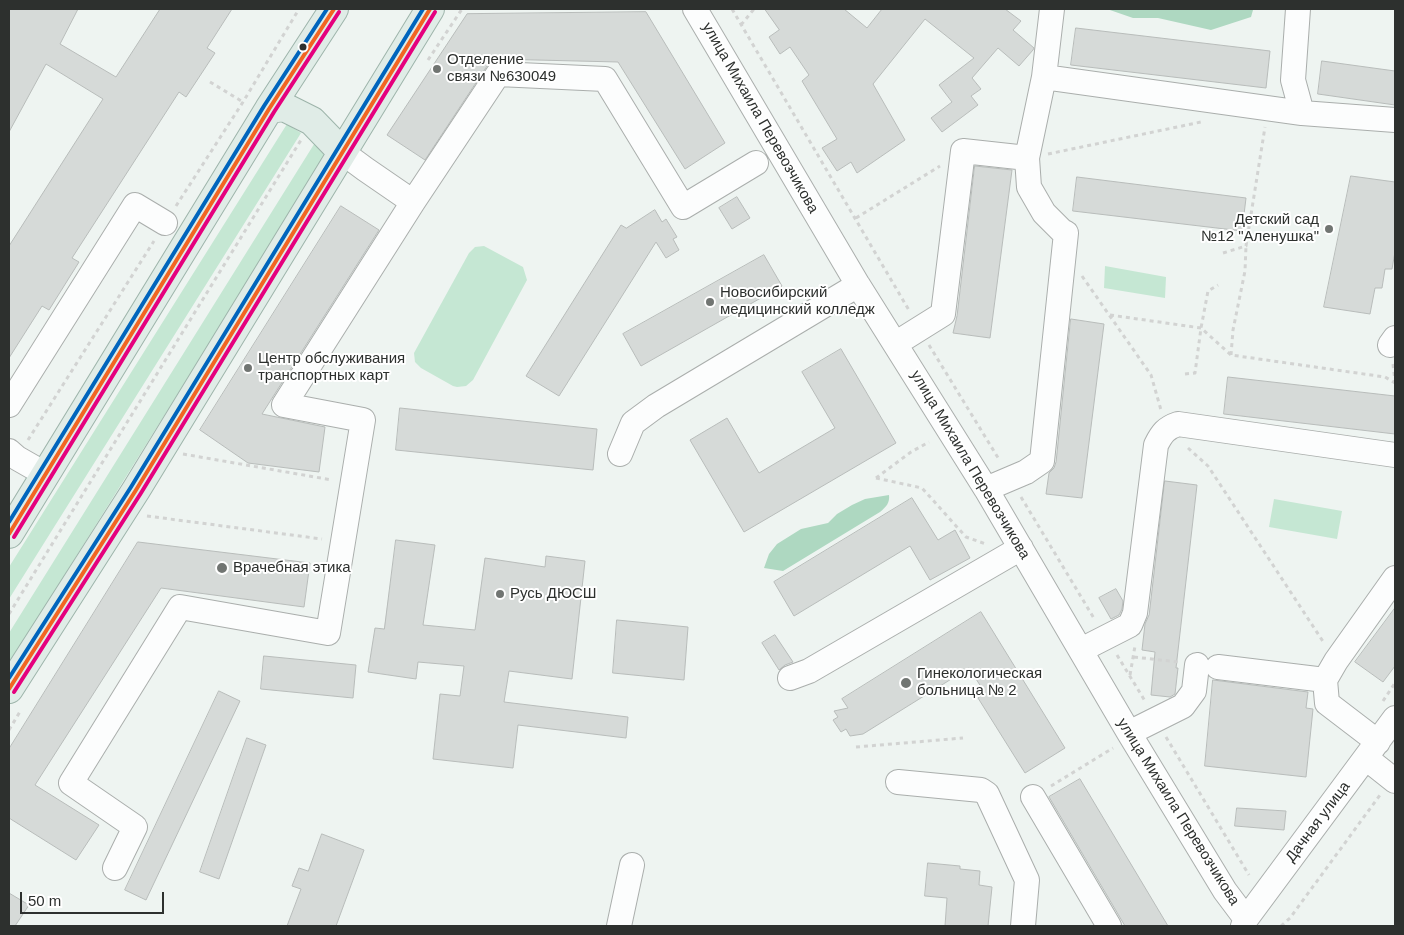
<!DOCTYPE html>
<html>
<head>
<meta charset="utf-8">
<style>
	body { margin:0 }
	#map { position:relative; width:1404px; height:935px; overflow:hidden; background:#eef4f1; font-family:Arial,sans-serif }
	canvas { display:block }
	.frame { position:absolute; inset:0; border:10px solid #2d302e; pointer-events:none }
	.scale { position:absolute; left:20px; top:892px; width:144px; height:22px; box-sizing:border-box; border:2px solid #2d302e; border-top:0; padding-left:6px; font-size:15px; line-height:18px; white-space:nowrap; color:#2d302e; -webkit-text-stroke:4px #fff; paint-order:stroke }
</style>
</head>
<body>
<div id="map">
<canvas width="1404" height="935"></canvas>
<div class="frame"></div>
<div class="scale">50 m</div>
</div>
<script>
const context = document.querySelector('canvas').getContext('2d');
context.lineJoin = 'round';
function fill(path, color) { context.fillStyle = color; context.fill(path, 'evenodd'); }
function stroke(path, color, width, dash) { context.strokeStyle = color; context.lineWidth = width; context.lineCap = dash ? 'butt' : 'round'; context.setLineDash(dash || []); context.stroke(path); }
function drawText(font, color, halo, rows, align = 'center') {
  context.font = font + ' Arial,sans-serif'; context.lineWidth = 4; context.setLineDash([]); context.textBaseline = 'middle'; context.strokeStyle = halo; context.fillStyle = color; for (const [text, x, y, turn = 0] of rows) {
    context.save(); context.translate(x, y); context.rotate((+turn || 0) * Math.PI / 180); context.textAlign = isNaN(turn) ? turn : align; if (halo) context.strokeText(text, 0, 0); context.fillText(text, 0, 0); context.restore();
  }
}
const green = new Path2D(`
	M 287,124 L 301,133 L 9,599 L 9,567 Z
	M 316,141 L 330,150 L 9,664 L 9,633 Z
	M 484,246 L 523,267 L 527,280 L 473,380 L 466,386 L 457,387 L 453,386 L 421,368 L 415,362 L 414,353 L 469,253 L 475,247 Z
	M 1105,266 L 1166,277 L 1165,298 L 1104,288 Z
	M 1274,499 L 1342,511 L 1337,539 L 1269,527 Z`);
const forest = new Path2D(`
	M 1107,9 L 1249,9 L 1253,10 L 1251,17 L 1211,30 L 1158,18 L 1133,18 Z
	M 889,495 C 890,503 886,507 880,512 L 783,571 L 764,568 L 769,554 L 777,544 L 801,529 L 828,523 L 837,514 L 852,505 L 865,499 Z`);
const building = new Path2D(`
	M 9,9 L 78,9 L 60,44 L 116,77 L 160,9 L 232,9 L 207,48 L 215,53 L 186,97 L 179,92 L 72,258 L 79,262 L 49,310 L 42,306 L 9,358 L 9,246 L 103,99 L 46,64 L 9,132 Z
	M 765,9 L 844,9 L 867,28 L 882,9 L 1005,9 L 1021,21 L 1013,30 L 1034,48 L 1033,50 L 1019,66 L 998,48 L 972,78 L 981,89 L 971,96 L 978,105 L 942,132 L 931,118 L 952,102 L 939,85 L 974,58 L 925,19 L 873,84 L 905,140 L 857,173 L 851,162 L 837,171 L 822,148 L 837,139 L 802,81 L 809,75 L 790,47 L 780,54 L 769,37 L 779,30 Z
	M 646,12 L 725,143 L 685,169 L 618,62 L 495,59 L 487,66 L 425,160 L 387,135 L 467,14 Z
	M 1076,28 L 1270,51 L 1266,88 L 1071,65 Z
	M 1322,61 L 1395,71 L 1395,105 L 1318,94 Z
	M 975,166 L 1012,170 L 990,338 L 953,333 L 957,316 Z
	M 1351,176 L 1395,182 L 1395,252 L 1392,269 L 1385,269 L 1382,288 L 1375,288 L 1370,314 L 1324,307 Z
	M 1077,177 L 1246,198 L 1242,231 L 1073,211 Z
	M 737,197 L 750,218 L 732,229 L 719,208 Z
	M 341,206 L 379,230 L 262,414 L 325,427 L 319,472 L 248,463 L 200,430 Z
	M 655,210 L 662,222 L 666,219 L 677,237 L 673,239 L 679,250 L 666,258 L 656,242 L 559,396 L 526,376 L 621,225 L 626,228 Z
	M 764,255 L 782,286 L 641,366 L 623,334 Z
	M 1071,319 L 1104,324 L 1082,498 L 1046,494 L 1049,473 L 1054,468 L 1056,462 Z
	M 841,349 L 896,443 L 744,532 L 690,440 L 727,418 L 759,473 L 835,428 L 802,372 Z
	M 1228,377 L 1395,396 L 1395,434 L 1224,414 Z
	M 400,408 L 597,429 L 593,470 L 396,450 Z
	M 1165,481 L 1197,485 L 1176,668 L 1178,668 L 1175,694 L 1170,697 L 1151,695 L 1155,652 L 1142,650 L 1145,624 L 1149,615 Z
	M 912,498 L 938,540 L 955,530 L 970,558 L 930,580 L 910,546 L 794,616 L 774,582 Z
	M 396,540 L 435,545 L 423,625 L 475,630 L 485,558 L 545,567 L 546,556 L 585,561 L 572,679 L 509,671 L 504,702 L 628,717 L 626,738 L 518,725 L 513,768 L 433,759 L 440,694 L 460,696 L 464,666 L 418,662 L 416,679 L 368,672 L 375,628 L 384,629 Z
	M 138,542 L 310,563 L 304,607 L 161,588 L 35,785 L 99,825 L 76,860 L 9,818 L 9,749 Z
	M 1116,589 L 1123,601 L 1122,609 L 1119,615 L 1111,619 L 1099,598 Z
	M 1395,608 L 1395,666 L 1383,682 L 1355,662 Z
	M 981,612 L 1065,748 L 1025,773 L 978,698 L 985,693 L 969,668 L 863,734 L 850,736 L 846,729 L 841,732 L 833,720 L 838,717 L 834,711 L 848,708 L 842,699 Z
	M 617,620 L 688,627 L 684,680 L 613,673 Z
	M 775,635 L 793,662 L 785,665 L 779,670 L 762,643 Z
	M 264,656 L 356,665 L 353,698 L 261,689 Z
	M 1213,680 L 1308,692 L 1306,708 L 1313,709 L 1306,777 L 1205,766 Z
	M 219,691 L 240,701 L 146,900 L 125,890 Z
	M 247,738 L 266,745 L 219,879 L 200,872 Z
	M 1080,779 L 1168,926 L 1125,926 L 1049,797 Z
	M 1237,808 L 1286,811 L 1284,830 L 1235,826 Z
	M 322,834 L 364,850 L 336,926 L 287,926 L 301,889 L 292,886 L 299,868 L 308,871 Z
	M 928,863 L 960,866 L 960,869 L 980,871 L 979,885 L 992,887 L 988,926 L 945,926 L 947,898 L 925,896 Z
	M 9,893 L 29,905 L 15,926 L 9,926 Z`);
const path = new Path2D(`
	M 732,9 L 910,312
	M 741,25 L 754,9
	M 428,60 L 462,9
	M 210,82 L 243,102
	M 1048,154 L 1201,122
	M 176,206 L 243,102 L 299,9
	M 856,218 L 940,166
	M 1223,253 L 1246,246 L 1265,127
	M 1082,276 L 1151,375 L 1161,410
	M 1110,315 L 1201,328 L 1231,355 L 1385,377 L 1395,383
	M 929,345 L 1000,461
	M 1231,355 L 1233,330 L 1245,271 L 1246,246
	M 1393,364 L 1395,382
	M 1185,374 L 1195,373 L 1201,328 L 1208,291 L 1218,285
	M 28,440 L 154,241
	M 1188,448 L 1208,466 L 1324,643
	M 183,454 L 332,480
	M 876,478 L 922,488 L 966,537 L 986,544
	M 876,478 L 911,452 L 929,442
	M 1021,497 L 1095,620
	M 147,516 L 322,539
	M 9,614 L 301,140
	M 1117,655 L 1145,701
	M 1134,657 L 1178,662
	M 1130,675 L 1135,646
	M 1383,701 L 1395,683
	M 9,730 L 21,710
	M 1166,737 L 1249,875
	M 856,747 L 963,738
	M 1051,786 L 1113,748
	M 1281,926 L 1290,918 L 1380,795`);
const minor = new Path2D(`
	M 695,9 L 858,285 L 986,489 L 1129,733 L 1225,891 L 1246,919
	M 1298,9 L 1293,80 L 1302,113
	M 1044,77 L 1302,113 L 1395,120
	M 342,152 L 365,169 L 413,202
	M 895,344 L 943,314 L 963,151 L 1027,158
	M 1390,345 L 1395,338
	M 9,405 L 135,205 L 165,223
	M 9,451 L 17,458 L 45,474
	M 620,454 L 633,423 L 656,406 L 858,285
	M 986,489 L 1026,472 L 1042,461 L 1066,233 L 1062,231 L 1044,213 L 1029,187 L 1027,158 L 1044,77 L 1052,9
	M 1081,650 L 1130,625 L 1135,613 L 1156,445 C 1162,433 1166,428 1178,424 L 1395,455
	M 1218,667 L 1325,680
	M 790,678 L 809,671 L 1021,548
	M 1129,733 L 1183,706 L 1194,691 L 1197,665
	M 1378,742 L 1327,703 L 1325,680 L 1336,661 L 1395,578
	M 1366,758 L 1395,781
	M 898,782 L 981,790 L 987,794 L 1027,880 L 1023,926
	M 1033,797 L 1109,926
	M 115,868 L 135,827 L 71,783 L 180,607 L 328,633 L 363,420 L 284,405 L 413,202 L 498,74 L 605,79 L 683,207 L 756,163
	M 619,926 L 632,865
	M 1243,926 L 1246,919 L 1395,718`);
const major = new Path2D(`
	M 269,109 L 284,107 L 312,121 L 342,152
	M 9,534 L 269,109 L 334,9
	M 9,689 L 136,490 L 430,9`);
const bus1 = new Path2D(`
	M 9,534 L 269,109 L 334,9
	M 9,689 L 136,490 L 430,9`);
const bus2 = new Path2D(`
	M 14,537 L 274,112 L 339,12
	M 14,692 L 141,493 L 435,12`);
const bus3 = new Path2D(`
	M 9,522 L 264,106 L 327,9
	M 9,678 L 131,487 L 423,9`);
const markers = [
	[303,47,4.5,"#2d302e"],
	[437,69,5,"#717572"],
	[1329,229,5,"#717572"],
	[710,302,5,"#717572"],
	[248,368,5,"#717572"],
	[222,568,6,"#717572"],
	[500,594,5,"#717572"],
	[906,683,6,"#717572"]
];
const poiNames = [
	["Отделение",447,60],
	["связи №630049",447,77],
	["Детский сад",1319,220,"right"],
	["№12 \"Аленушка\"",1319,237,"right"],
	["Новосибирский",720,293],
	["медицинский колледж",720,310],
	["Центр обслуживания",258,359],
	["транспортных карт",258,376],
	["Врачебная этика",233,568],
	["Русь ДЮСШ",510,594],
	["Гинекологическая",917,674],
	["больница № 2",917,691]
];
const streetNames = [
	["улица Михаила Перевозчикова",760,118,60],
	["улица Михаила Перевозчикова",970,465,59],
	["улица Михаила Перевозчикова",1178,812,58],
	["Дачная улица",1318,822,-53]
];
fill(green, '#c5e7d3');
fill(forest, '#aed8c1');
fill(building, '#d6dad8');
stroke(building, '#b8bcba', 1);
stroke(minor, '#aaaeac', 26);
stroke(major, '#9db4aa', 30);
stroke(path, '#d2d3d2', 3, [4, 4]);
stroke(minor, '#fcfdfd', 24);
stroke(major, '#e0ece7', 28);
stroke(bus1, '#f26522', 4);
stroke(bus2, '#e5007d', 4);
stroke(bus3, '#0065bd', 4);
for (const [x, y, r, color] of markers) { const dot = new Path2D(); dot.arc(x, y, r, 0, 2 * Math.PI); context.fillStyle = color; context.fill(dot); stroke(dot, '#fff', 2); }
drawText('15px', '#2d302e', '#fff', poiNames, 'left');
drawText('15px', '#2d302e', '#fff', streetNames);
</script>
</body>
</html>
